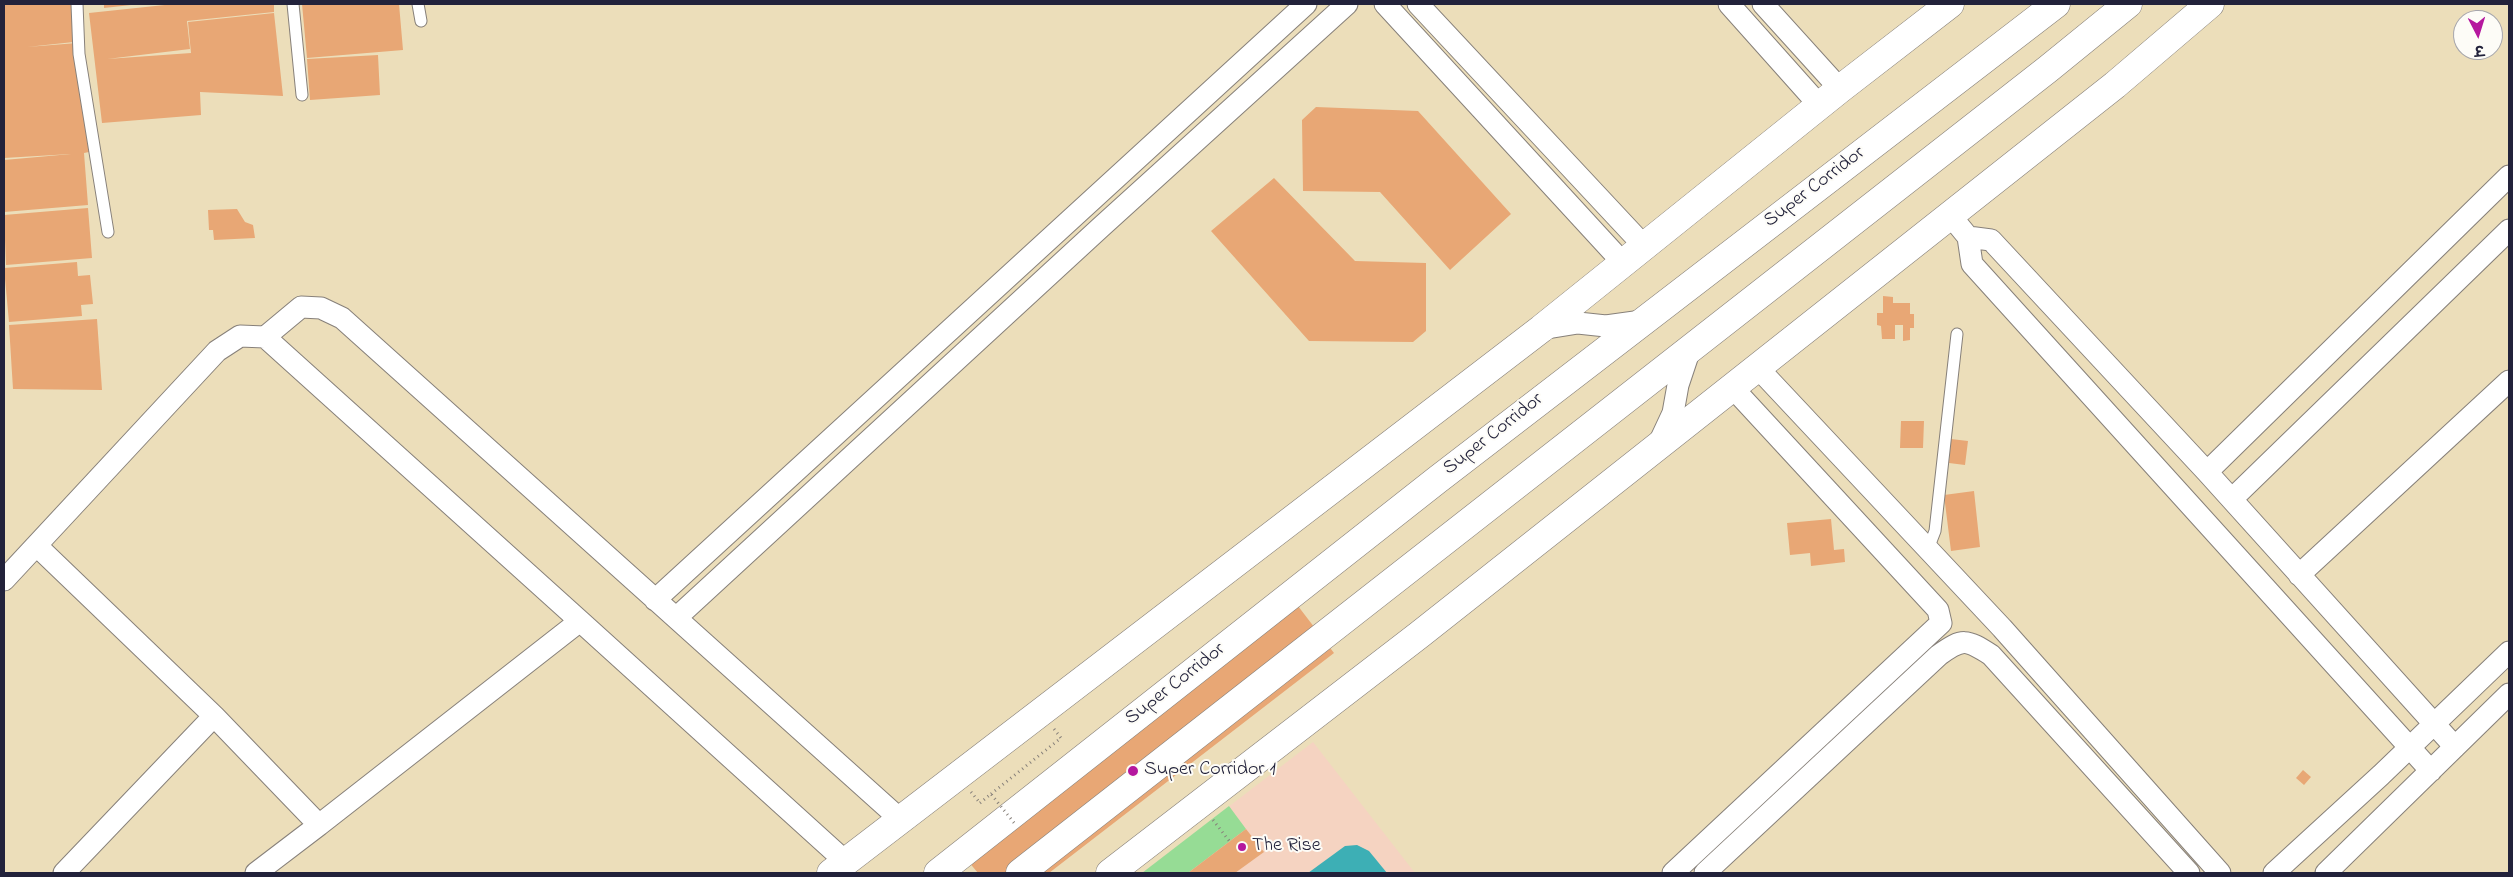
<!DOCTYPE html>
<html>
<head>
<meta charset="utf-8">
<style>
	body { margin:0 }
	#map { position:relative; width:2513px; height:877px; overflow:hidden; background:#ecdeba; font-family:"Indie Flower","Playpen Sans Deva",sans-serif }
	canvas { display:block }
	.frame { position:absolute; inset:0; border:5px solid #22223b; pointer-events:none }
	.north { position:absolute; left:2453px; top:10px; width:50px; height:50px; box-sizing:border-box; background:#fdfcf7; border:1px solid #a5a5ac; border-radius:50%; rotate:175deg; font-size:14px; font-weight:700; line-height:20px; text-align:center; color:#22223b }
	.north::after { content:''; display:block; margin:auto; width:18px; height:22px; background:#b5179e; clip-path:polygon(50% 0,100% 100%,50% 72%,0 100%) }
</style>
</head>
<body>
<div id="map">
<canvas width="2513" height="877"></canvas>
<div class="frame"></div>
<div class="north">उ</div>
</div>
<script>
const context = document.querySelector('canvas').getContext('2d');
context.lineJoin = 'round';
function fill(path, color) { context.fillStyle = color; context.fill(path, 'evenodd'); }
function stroke(path, color, width, dash) { context.strokeStyle = color; context.lineWidth = width; context.lineCap = dash ? 'butt' : 'round'; context.setLineDash(dash || []); context.stroke(path); }
function drawText(font, color, halo, rows, align = 'center') {
  context.font = font + ' "Indie Flower",sans-serif'; context.lineWidth = 4; context.setLineDash([]); context.textBaseline = 'middle'; context.strokeStyle = halo; context.fillStyle = color; for (const [text, x, y, turn = 0] of rows) {
    context.save(); context.translate(x, y); context.rotate((+turn || 0) * Math.PI / 180); context.textAlign = isNaN(turn) ? turn : align; if (halo) context.strokeText(text, 0, 0); context.fillText(text, 0, 0); context.restore();
  }
}
const built = new Path2D(`
	M 1313,742 L 1415,873 L 1142,873 Z`);
const green = new Path2D(`
	M 1229,806 L 1246,829 L 1188,873 L 1142,873 Z`);
const water = new Path2D(`
	M 1357,845 L 1369,851 L 1387,873 L 1308,873 L 1345,846 Z`);
const building = new Path2D(`
	M 4,4 L 78,4 L 83,41 L 27,47 L 77,43 L 89,152 L 84,153 L 88,205 L 4,212 L 4,160 L 71,154 L 4,158 Z
	M 104,4 L 131,4 L 131,5 L 104,8 Z
	M 174,4 L 274,4 L 274,12 L 187,21 L 190,49 L 107,59 L 191,53 L 188,22 L 274,13 L 283,96 L 200,92 L 201,115 L 102,123 L 89,13 Z
	M 302,4 L 399,4 L 403,50 L 307,58 Z
	M 378,55 L 380,95 L 310,100 L 307,59 Z
	M 1316,107 L 1418,111 L 1511,214 L 1450,270 L 1380,192 L 1303,191 L 1302,120 Z
	M 1274,178 L 1355,261 L 1426,263 L 1426,331 L 1413,342 L 1309,341 L 1211,231 Z
	M 88,208 L 92,258 L 6,265 L 4,215 Z
	M 237,209 L 245,222 L 253,225 L 255,238 L 214,240 L 213,230 L 209,230 L 208,210 Z
	M 77,262 L 78,276 L 90,275 L 93,304 L 81,305 L 82,316 L 9,322 L 4,268 Z
	M 1883,296 L 1893,297 L 1893,303 L 1910,303 L 1910,314 L 1914,314 L 1914,328 L 1910,328 L 1910,340 L 1903,341 L 1903,325 L 1895,325 L 1895,339 L 1882,339 L 1881,326 L 1877,325 L 1877,313 L 1883,313 Z
	M 97,319 L 102,390 L 13,389 L 9,325 Z
	M 1901,421 L 1924,421 L 1923,448 L 1900,448 Z
	M 1951,439 L 1968,441 L 1965,465 L 1949,463 Z
	M 1974,491 L 1980,547 L 1951,551 L 1944,495 Z
	M 1831,519 L 1834,550 L 1844,549 L 1845,562 L 1811,566 L 1810,553 L 1790,555 L 1787,523 Z
	M 1298,606 L 1334,653 L 1049,873 L 978,873 L 968,861 Z
	M 2303,770 L 2311,777 L 2304,785 L 2296,778 Z
	M 1246,829 L 1264,852 L 1235,873 L 1188,873 Z`);
const path = new Path2D(`
	M 971,792 L 980,803
	M 991,794 L 1061,738 L 1054,729
	M 1213,820 L 1230,842`);
const service = new Path2D(`
	M 77,4 L 79,54 L 108,232
	M 293,4 L 302,95
	M 418,4 L 421,21
	M 1928,549 L 1935,531 L 1957,334`);
const minor = new Path2D(`
	M 1385,4 L 1624,264
	M 1418,4 L 1645,247
	M 1729,4 L 1820,106
	M 1763,4 L 1840,89
	M 1950,215 L 1968,237 L 1972,264 L 2431,771
	M 1968,237 L 1991,240 L 2207,472 L 2455,747
	M 1541,329 L 1578,323 L 1606,326 L 1642,321
	M 265,337 L 301,307 L 321,308 L 342,318 L 901,820
	M 1757,367 L 2002,628 L 2220,873
	M 1659,443 L 1673,413 L 1678,385 L 1690,349
	M 2207,472 L 2509,176
	M 2232,499 L 2509,230
	M 37,546 L 214,716
	M 2299,575 L 2509,381
	M 4,580 L 217,351 L 240,336 L 265,337 L 580,621
	M 655,600 L 1306,4
	M 676,618 L 1101,227 L 1347,4
	M 64,873 L 214,716 L 319,825 L 580,621 L 846,862
	M 256,873 L 319,825
	M 1673,873 L 1941,623 L 1938,610 L 1732,387
	M 1705,873 L 1939,655 C 1963,638 1966,639 1991,655 L 2189,873
	M 2274,873 L 2381,775 L 2509,652
	M 2326,873 L 2509,694`);
const tertiary = new Path2D(`
	M 831,873 L 1541,329 L 1840,89 L 1950,4
	M 1110,873 L 1419,635 L 2115,85 L 2210,4`);
const primary = new Path2D(`
	M 938,873 L 1437,480 L 2056,4
	M 1020,873 L 2048,69 L 2128,4`);
const pathBridge = new Path2D(`
	M 980,803 L 991,794 L 1015,824`);
const markers = [
	[1133,771,6,"#b5179e"],
	[1242,847,5,"#b5179e"]
];
const streetNames = [
	["Super Corridor",1815,188,-37],
	["Super Corridor",1494,435,-38],
	["Super Corridor",1176,685,-38]
];
const poiNames = [
	["Super Corridor 1",1144,771],
	["The Rise",1252,847]
];
fill(built, '#f5d3c1');
fill(green, '#96dc95');
fill(water, '#3dafb5');
fill(building, '#e8a775');
stroke(service, '#87807a', 13);
stroke(minor, '#87807a', 23);
stroke(tertiary, '#87807a', 29);
stroke(primary, '#87807a', 29);
stroke(path, '#87807a', 3, [1, 4]);
stroke(service, '#fff', 11);
stroke(minor, '#fff', 21);
stroke(tertiary, '#fff', 28);
stroke(primary, '#fff', 28);
stroke(pathBridge, '#87807a', 3, [1, 4]);
for (const [x, y, r, color] of markers) { const dot = new Path2D(); dot.arc(x, y, r, 0, 2 * Math.PI); context.fillStyle = color; context.fill(dot); stroke(dot, '#fdfcf7', 2); }
drawText('20px', '#22223b', '#fdfcf7', streetNames);
drawText('20px', '#22223b', '#fdfcf7', poiNames, 'left');
</script>
</body>
</html>
